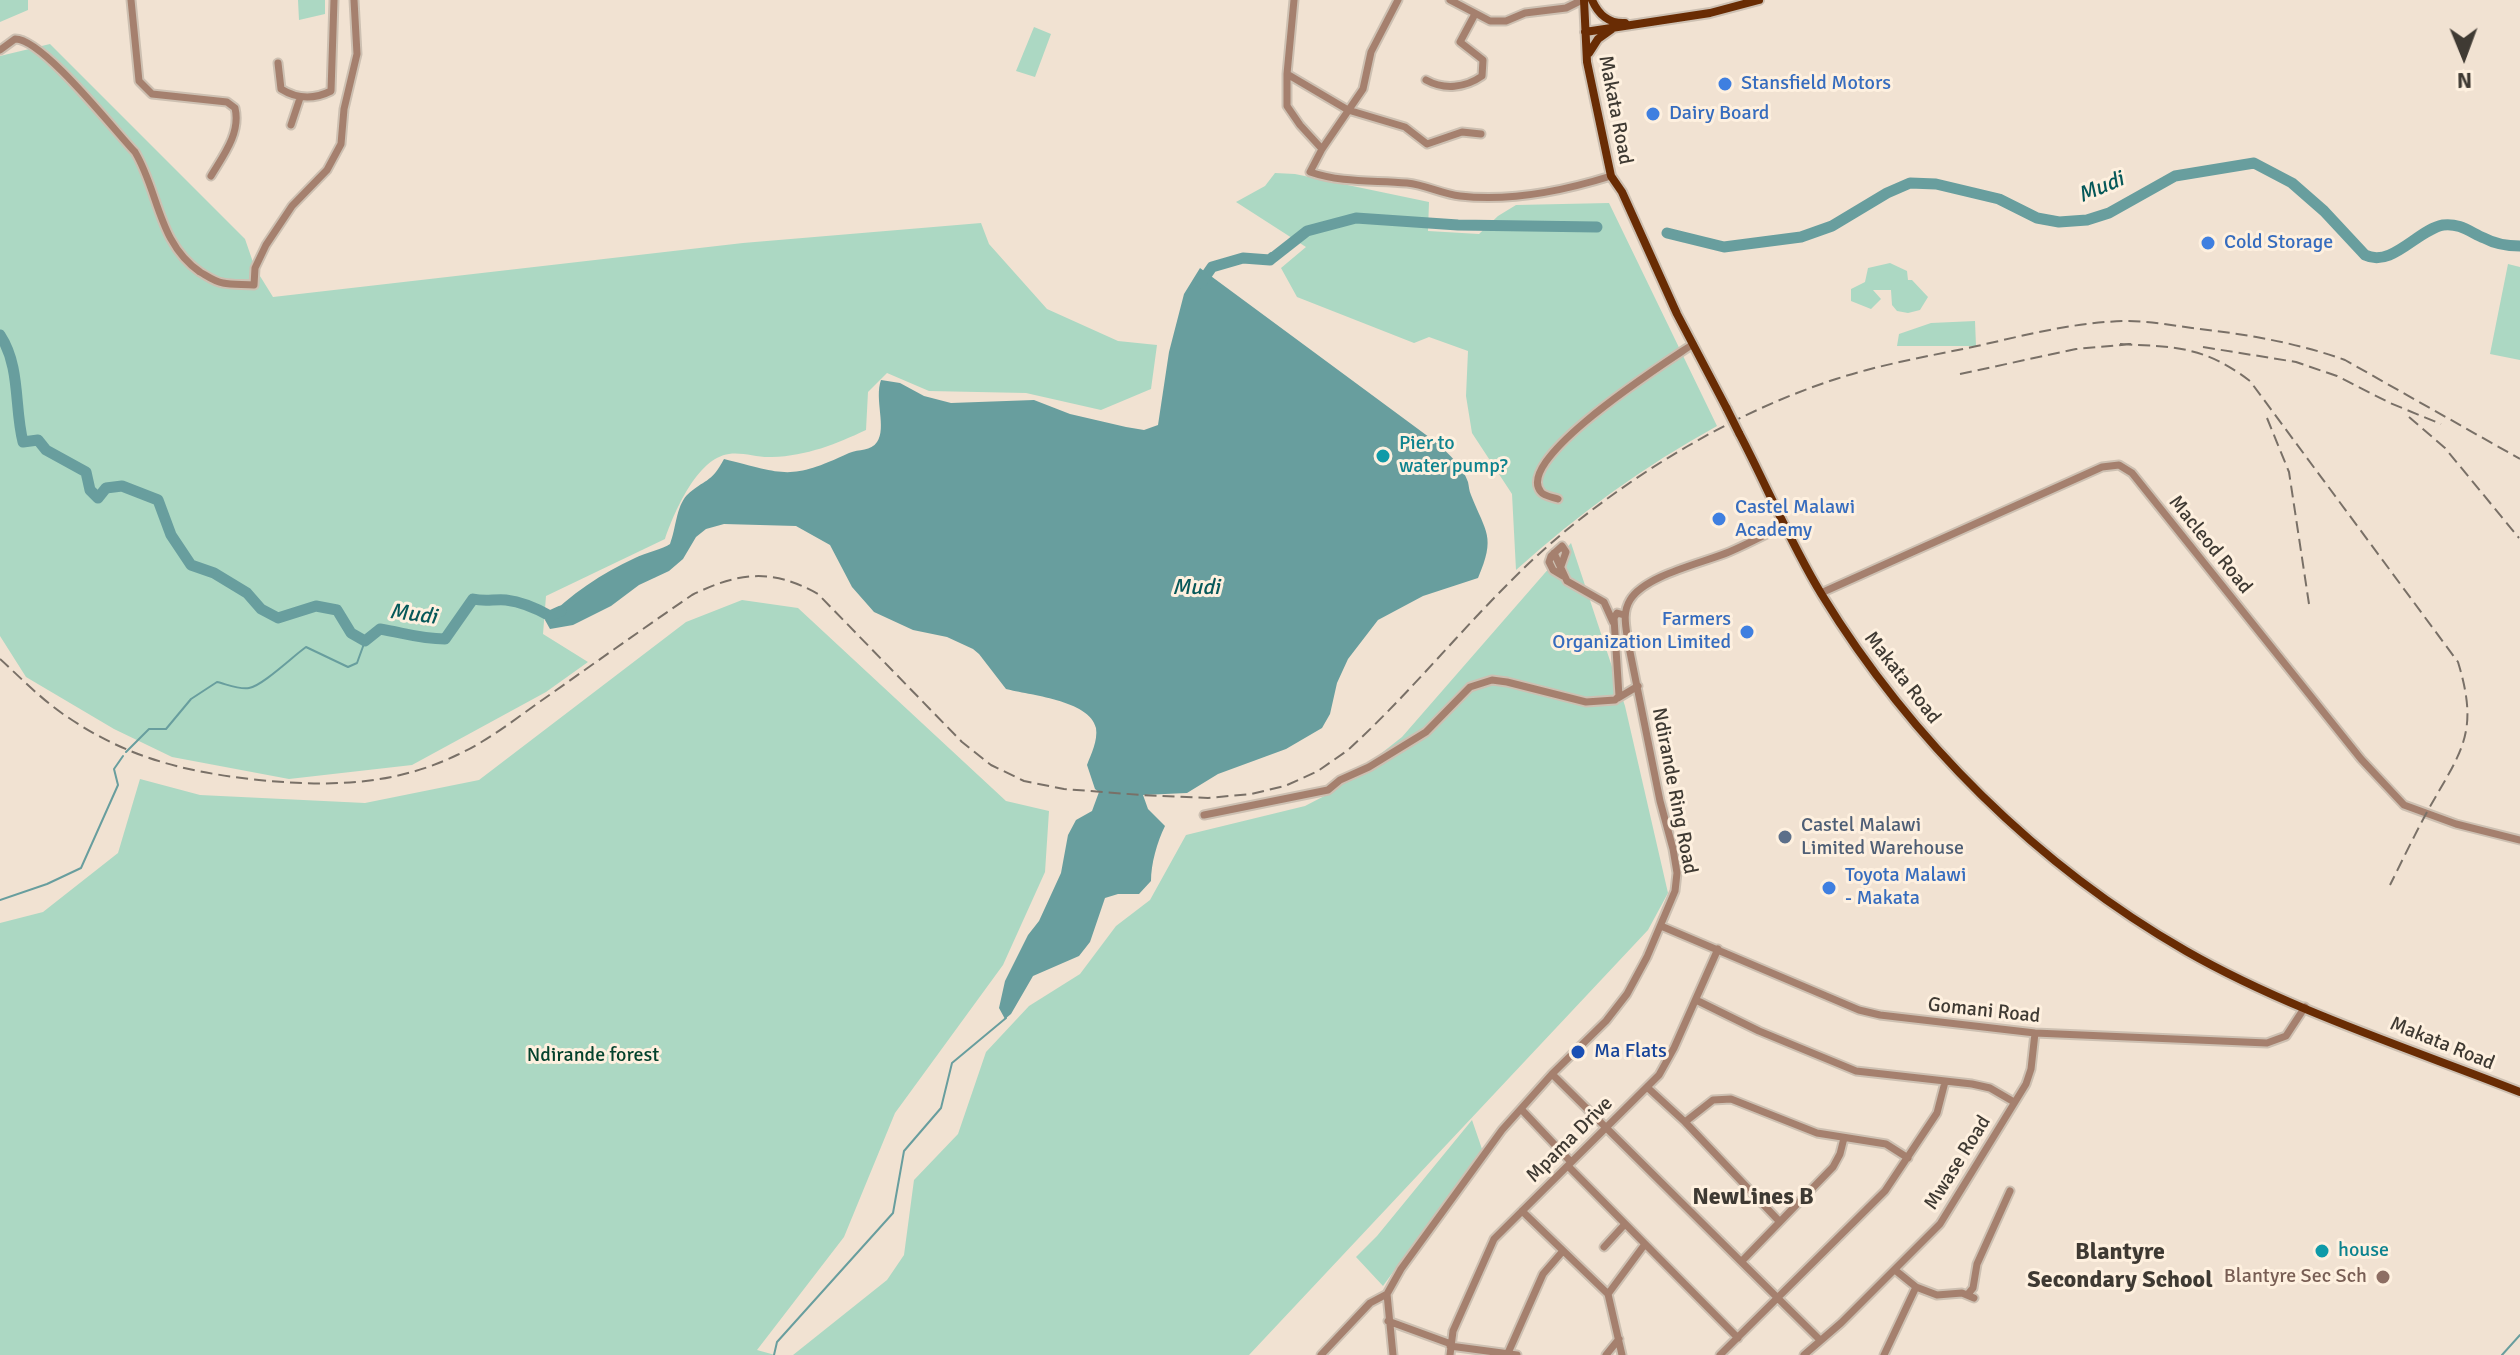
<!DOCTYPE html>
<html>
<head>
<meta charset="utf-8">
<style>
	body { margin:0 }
	#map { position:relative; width:2520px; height:1355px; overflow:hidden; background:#f1e2d2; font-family:Signika,sans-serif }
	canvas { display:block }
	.north { position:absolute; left:2424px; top:16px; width:80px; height:80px; -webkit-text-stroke:6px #fef0df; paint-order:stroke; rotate:179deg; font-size:22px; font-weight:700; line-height:32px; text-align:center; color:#3f3a33 }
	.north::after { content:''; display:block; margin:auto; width:28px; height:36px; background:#3f3a33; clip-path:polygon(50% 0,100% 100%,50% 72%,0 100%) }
</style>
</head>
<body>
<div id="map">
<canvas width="2520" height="1355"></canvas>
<div class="north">N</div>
</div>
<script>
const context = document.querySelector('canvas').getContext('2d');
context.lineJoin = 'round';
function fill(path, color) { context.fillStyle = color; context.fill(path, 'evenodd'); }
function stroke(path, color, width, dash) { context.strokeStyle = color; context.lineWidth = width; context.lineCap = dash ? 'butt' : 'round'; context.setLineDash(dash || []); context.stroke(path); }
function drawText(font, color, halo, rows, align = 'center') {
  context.font = font + ' Signika,sans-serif'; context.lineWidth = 6; context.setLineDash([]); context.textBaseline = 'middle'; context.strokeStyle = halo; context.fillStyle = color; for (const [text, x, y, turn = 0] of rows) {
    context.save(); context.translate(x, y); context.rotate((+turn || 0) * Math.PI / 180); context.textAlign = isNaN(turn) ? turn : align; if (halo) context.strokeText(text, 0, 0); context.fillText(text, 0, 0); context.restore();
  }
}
const green = new Path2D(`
	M 0,0 L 28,0 L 28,10 L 0,22 Z
	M 298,0 L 325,0 L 325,14 L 299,20 Z
	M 1034,27 L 1051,34 L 1035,77 L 1016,71 Z
	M 50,44 L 245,239 L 255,268 L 273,297 L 743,243 L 981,223 L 989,244 L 1047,309 L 1118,341 L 1157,345 L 1151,389 L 1101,410 L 1026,393 L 929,391 L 887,373 L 868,392 L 866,430 C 836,444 807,456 772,457 C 758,458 743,452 729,454 C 697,458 674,513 665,539 L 546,596 L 543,634 L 588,662 L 546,692 L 412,765 L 289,779 L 172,757 L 114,729 L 26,677 L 0,636 L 0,56 Z
	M 1275,173 L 1295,174 L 1429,202 L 1428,231 L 1479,234 L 1498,216 L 1516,205 L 1609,203 L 1717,426 C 1644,466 1578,514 1516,570 L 1512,494 L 1472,433 L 1466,396 L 1468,351 L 1429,337 L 1414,343 L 1297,297 L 1281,268 L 1306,247 L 1236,202 L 1265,186 Z
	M 1890,263 L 1907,271 L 1908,280 L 1912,280 L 1928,297 L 1920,310 L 1908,313 L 1897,311 L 1892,305 L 1891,290 L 1873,290 L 1881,299 L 1871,309 L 1851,301 L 1851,289 L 1865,282 L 1868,268 Z
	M 2508,264 L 2520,267 L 2520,360 L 2490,354 Z
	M 1975,321 L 1976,346 L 1897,346 L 1899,334 L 1931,323 Z
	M 1571,543 L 1625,706 L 1668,893 L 1648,930 L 1249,1355 L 793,1355 L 887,1280 L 904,1255 L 914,1180 L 958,1134 L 986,1052 L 1029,1006 L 1080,974 L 1116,926 L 1150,900 L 1186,835 L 1305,806 L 1332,792 L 1402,737 Z
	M 742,600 L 798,608 L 1006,801 L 1049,811 L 1045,872 L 1003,965 L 895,1113 L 844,1237 L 757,1350 L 775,1355 L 0,1355 L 0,923 L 43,912 L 118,853 L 140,779 L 200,795 L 365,803 L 479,780 L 686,622 Z
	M 1472,1120 L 1482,1149 L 1383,1286 L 1356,1257 L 1377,1236 Z`);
const water = new Path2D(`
	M 1200,268 L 1437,443 C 1449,454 1463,467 1468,482 C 1469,486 1469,491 1471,495 C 1486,533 1496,536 1478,578 L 1423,596 L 1378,620 L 1348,659 L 1337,683 L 1330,714 L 1322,728 L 1286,749 L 1218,774 L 1187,793 L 1143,795 L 1148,809 L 1165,826 C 1157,842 1151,864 1151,881 L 1139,894 L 1118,894 L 1105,898 L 1090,942 L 1079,956 L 1033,976 L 1011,1014 L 1005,1019 L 999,1008 L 1005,981 L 1028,935 L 1039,921 L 1061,873 L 1068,835 L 1076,820 L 1092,811 L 1099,792 L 1095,789 L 1087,765 C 1091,754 1098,741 1096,728 C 1090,700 1028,695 1006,689 L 979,654 L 973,649 L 947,637 L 913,630 L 874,612 L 852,587 L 830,545 L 796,526 L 724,524 L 706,529 L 696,537 L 683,559 L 669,571 L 639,585 L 611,606 L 573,625 L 550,629 L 545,620 C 570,595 602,573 635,558 C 644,553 664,549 670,544 C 676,529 676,507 687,495 C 704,479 711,484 724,459 C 785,474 789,481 849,453 C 859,449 871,451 877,442 C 887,428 874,399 881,380 L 900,383 L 924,396 L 951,403 L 1034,400 L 1070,414 L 1126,427 L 1144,430 L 1158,425 L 1169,352 L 1184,294 Z`);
const stream = new Path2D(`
	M 126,752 L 149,729 L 166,729 L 191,699 L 217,682 C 226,684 240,690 249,688 C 262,686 292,657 306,647 L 348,667 L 357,663 L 365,641
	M 0,900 L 47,884 L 81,868 L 118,785 L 114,769 L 123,756
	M 774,1355 L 777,1342 L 893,1213 L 904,1151 L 941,1108 L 952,1063 L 1006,1018
	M 2502,1355 L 2520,1335`);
const river = new Path2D(`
	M 1667,233 L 1724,247 L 1801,237 L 1832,226 L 1887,193 L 1910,183 L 1936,184 L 1999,199 L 2037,218 L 2059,222 L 2087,220 L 2109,213 L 2175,176 L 2254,163 L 2292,183 L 2324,211 L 2365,255 C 2392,268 2417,230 2443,225 C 2460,223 2470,232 2484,238 C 2495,244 2508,246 2520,246
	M 1270,260 L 1307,231 L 1356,218 L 1458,225 L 1597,227
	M 1201,283 L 1212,267 L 1243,258 L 1270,260 L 1273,257
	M 0,335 C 21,367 14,407 23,442 L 38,440 L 46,450 L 86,472 L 90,490 L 98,498 L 106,488 L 122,486 L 158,500 L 171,535 L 191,565 L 214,573 L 247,593 L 261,609 L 278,618 L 316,606 L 337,610 L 351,633 L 365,641 L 380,629 C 404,633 420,639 445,639 L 473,599 C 485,602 494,599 506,600 C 523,602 536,608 550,616 L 561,611`);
const minor = new Path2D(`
	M 131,0 L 139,81 L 152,94 L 227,102 L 235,108 C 241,133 223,156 211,176
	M 1294,0 L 1287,74 L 1348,110 L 1405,127 L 1427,144 L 1462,132 L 1481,134
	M 1398,0 L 1371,52 L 1363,89 L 1322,149 L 1310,172 C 1342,183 1374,180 1407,183 C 1426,185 1442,194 1460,196 C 1511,202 1563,191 1611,176
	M 1450,0 L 1490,21 L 1506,21 L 1525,13 L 1566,8 L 1582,0
	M 0,50 L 15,39 C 42,38 114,130 135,152 C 159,192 158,243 200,272 C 207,276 215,282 223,283 C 232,285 244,284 254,285 L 255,268 L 266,245 L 292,206 L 327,170 L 341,144 L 344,109 L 357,54 L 354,0
	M 278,63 L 281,89 C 297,99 313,100 331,91 L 334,0
	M 1287,74 L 1287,106 L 1300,125 L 1322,149
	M 1426,80 C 1444,90 1465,88 1482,76 L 1483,60 L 1460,42 L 1475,14
	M 291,125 L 300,98
	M 1558,499 C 1552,497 1544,496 1541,492 C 1512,459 1670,360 1693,344
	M 1554,553 L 1567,581 L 1604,602 L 1613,622
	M 1561,566 L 1566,552 L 1562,546 L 1551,556 L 1549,562 L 1553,570 L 1563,576
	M 1821,593 L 2102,467 L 2119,465 L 2132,473 L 2361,759 L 2404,805 L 2456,824 L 2520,840
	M 1618,698 L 1638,686
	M 1204,815 L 1328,790 L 1340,780 L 1369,767 L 1426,732 L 1470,687 L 1492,680 L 1507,682 L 1586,702 L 1615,700 L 1619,696 L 1614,618 L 1617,613 L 1624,615
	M 1661,926 L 1859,1010 L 1880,1015 L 2035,1033 L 2267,1043 L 2286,1036 L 2305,1007
	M 1696,1000 L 1759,1031 L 1856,1071 L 1972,1084 L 1990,1088 L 2014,1102
	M 1552,1074 L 1819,1339
	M 1648,1088 L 1685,1122 L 1779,1221
	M 1521,1109 L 1571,1162
	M 1685,1122 L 1713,1100 L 1731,1099 L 1817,1133 L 1886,1144 L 1908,1158
	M 1568,1166 L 1738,1338
	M 1522,1211 L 1608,1294 L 1622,1355
	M 1604,1247 L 1625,1224
	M 1742,1261 L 1833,1167 L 1840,1154 L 1844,1138
	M 1916,1287 L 1937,1295 L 1962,1293 L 1974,1298
	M 1608,1294 L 1645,1244
	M 1968,1294 L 1973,1288 L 1977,1264 L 2010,1191
	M 1388,1321 L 1451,1344
	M 1450,1346 L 1517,1355
	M 1508,1353 L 1543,1274 L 1562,1252
	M 1321,1355 L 1370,1303 L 1387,1294
	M 1393,1355 L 1387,1294 L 1401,1269 L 1502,1130 L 1552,1074 L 1606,1021 L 1627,994 L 1647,957 L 1675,891 L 1677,873 L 1673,849 L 1660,801 L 1628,642 C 1626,627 1622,613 1630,600 C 1645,575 1703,563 1729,552 C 1748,544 1766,534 1785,525
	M 1450,1355 L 1453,1331 L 1494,1239 L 1659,1075 L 1674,1048 L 1718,949
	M 1606,1355 L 1619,1339
	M 1720,1355 L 1885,1191 L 1937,1113 L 1945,1082
	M 1804,1355 L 1841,1323 L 1940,1224 L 2026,1084 L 2031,1069 L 2035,1033
	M 1884,1355 L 1916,1287 L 1895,1270`);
const major = new Path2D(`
	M 1584,0 L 1587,62 L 1611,176 L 1622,192 L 1677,314 L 1727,409
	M 1592,0 C 1598,14 1609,24 1625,23
	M 1585,32 L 1710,13 L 1759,0
	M 1589,53 L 1598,39 L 1612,29
	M 1739,433 C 1767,486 1790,543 1822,595 C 1911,740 2038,866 2186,951 C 2287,1009 2411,1049 2520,1092`);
const rail = new Path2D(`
	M 2120,344 C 2176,347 2204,346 2250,381 L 2458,662 C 2480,734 2461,751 2427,812 C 2414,836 2402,861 2390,885
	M 2203,347 L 2296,362 L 2337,376 L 2390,403 L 2441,424
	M 1960,374 L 2076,349 L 2132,344
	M 2409,417 L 2445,448 L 2519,538
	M 2267,418 L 2289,472 L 2309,604
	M 0,659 C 22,679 44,702 69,718 C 127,757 182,771 250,779 C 322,787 391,787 457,755 C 490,740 519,716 548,696 C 596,662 644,628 692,595 C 739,572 772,568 818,594 L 962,742 L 991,765 L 1024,781 L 1064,789 L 1141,795 L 1208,798 L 1251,794 L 1285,786 L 1318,771 L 1348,750 C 1426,679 1491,590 1574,524 C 1652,462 1741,410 1836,379 C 1882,364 1930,356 1977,346 C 2026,335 2075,322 2126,321 C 2148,321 2170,325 2192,328 C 2244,334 2295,342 2345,360 L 2520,459`);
const majorBridge = new Path2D(`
	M 1727,409 L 1739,433`);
const markers = [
	[1725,84,8,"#3f7fe0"],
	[1653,114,8,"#3f7fe0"],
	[2208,243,8,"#3f7fe0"],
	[1383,456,8,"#0f9aa8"],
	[1719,519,8,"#3f7fe0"],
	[1747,632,8,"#3f7fe0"],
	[1785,837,8,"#5c6f8a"],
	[1829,888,8,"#3f7fe0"],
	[1578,1052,8,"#1a4fb4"],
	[2322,1251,8,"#0f9aa8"],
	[2383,1277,8,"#8d6e63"]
];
const shopNames = [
	["Stansfield Motors",1741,84],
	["Dairy Board",1669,114],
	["Cold Storage",2224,243],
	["Castel Malawi",1735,508],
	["Academy",1735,531],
	["Farmers",1731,620,"right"],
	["Organization Limited",1731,643,"right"],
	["Toyota Malawi",1845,876],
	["- Makata",1845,899]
];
const streetNames = [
	["Makata Road",1615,110,79],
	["Macleod Road",2210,545,51],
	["Makata Road",1902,678,52],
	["Ndirande Ring Road",1674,791,79],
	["Gomani Road",1984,1011,6],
	["Makata Road",2442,1044,22],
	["Mpama Drive",1570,1140,-45],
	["Mwase Road",1958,1163,-58]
];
const cultureNames = [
	["Pier to",1399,444],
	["water pump?",1399,467],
	["house",2338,1251]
];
const serviceNames = [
	["Castel Malawi",1801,826],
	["Limited Warehouse",1801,849]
];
const transitNames = [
	["Ma Flats",1594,1052]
];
const parkNames = [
	["Ndirande forest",593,1056]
];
const educationNames = [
	["Blantyre Sec Sch",2367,1277]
];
const waterNames = [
	["Mudi",2101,188,-23],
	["Mudi",1196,588],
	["Mudi",413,615,7]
];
const quarterNames = [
	["NewLines B",1753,1198],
	["Blantyre",2120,1253],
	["Secondary School",2120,1281]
];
fill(green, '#acd8c3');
fill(water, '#689e9e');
stroke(stream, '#689e9e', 2);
stroke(river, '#689e9e', 11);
stroke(minor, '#cdc0b2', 11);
stroke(major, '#cdc0b2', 12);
stroke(minor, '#a5806e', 7);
stroke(major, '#692c04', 8);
stroke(rail, '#797067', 2, [12, 6]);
stroke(majorBridge, '#cdc0b2', 12, []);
stroke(majorBridge, '#692c04', 8);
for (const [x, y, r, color] of markers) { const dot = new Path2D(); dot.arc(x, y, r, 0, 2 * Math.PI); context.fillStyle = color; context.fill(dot); stroke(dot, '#fef0df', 3); }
drawText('20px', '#366cbe', '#fef0df', shopNames, 'left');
drawText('20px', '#3f3a33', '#fef0df', streetNames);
drawText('20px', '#0d838f', '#fef0df', cultureNames, 'left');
drawText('20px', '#4e5e75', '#fef0df', serviceNames, 'left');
drawText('20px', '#164399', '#fef0df', transitNames, 'left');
drawText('20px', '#04422d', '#fef0df', parkNames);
drawText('20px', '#785e54', '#fef0df', educationNames, 'right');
drawText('italic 22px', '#065859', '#fef0df', waterNames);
drawText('bold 24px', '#3f3a33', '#fef0df', quarterNames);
</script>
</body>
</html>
